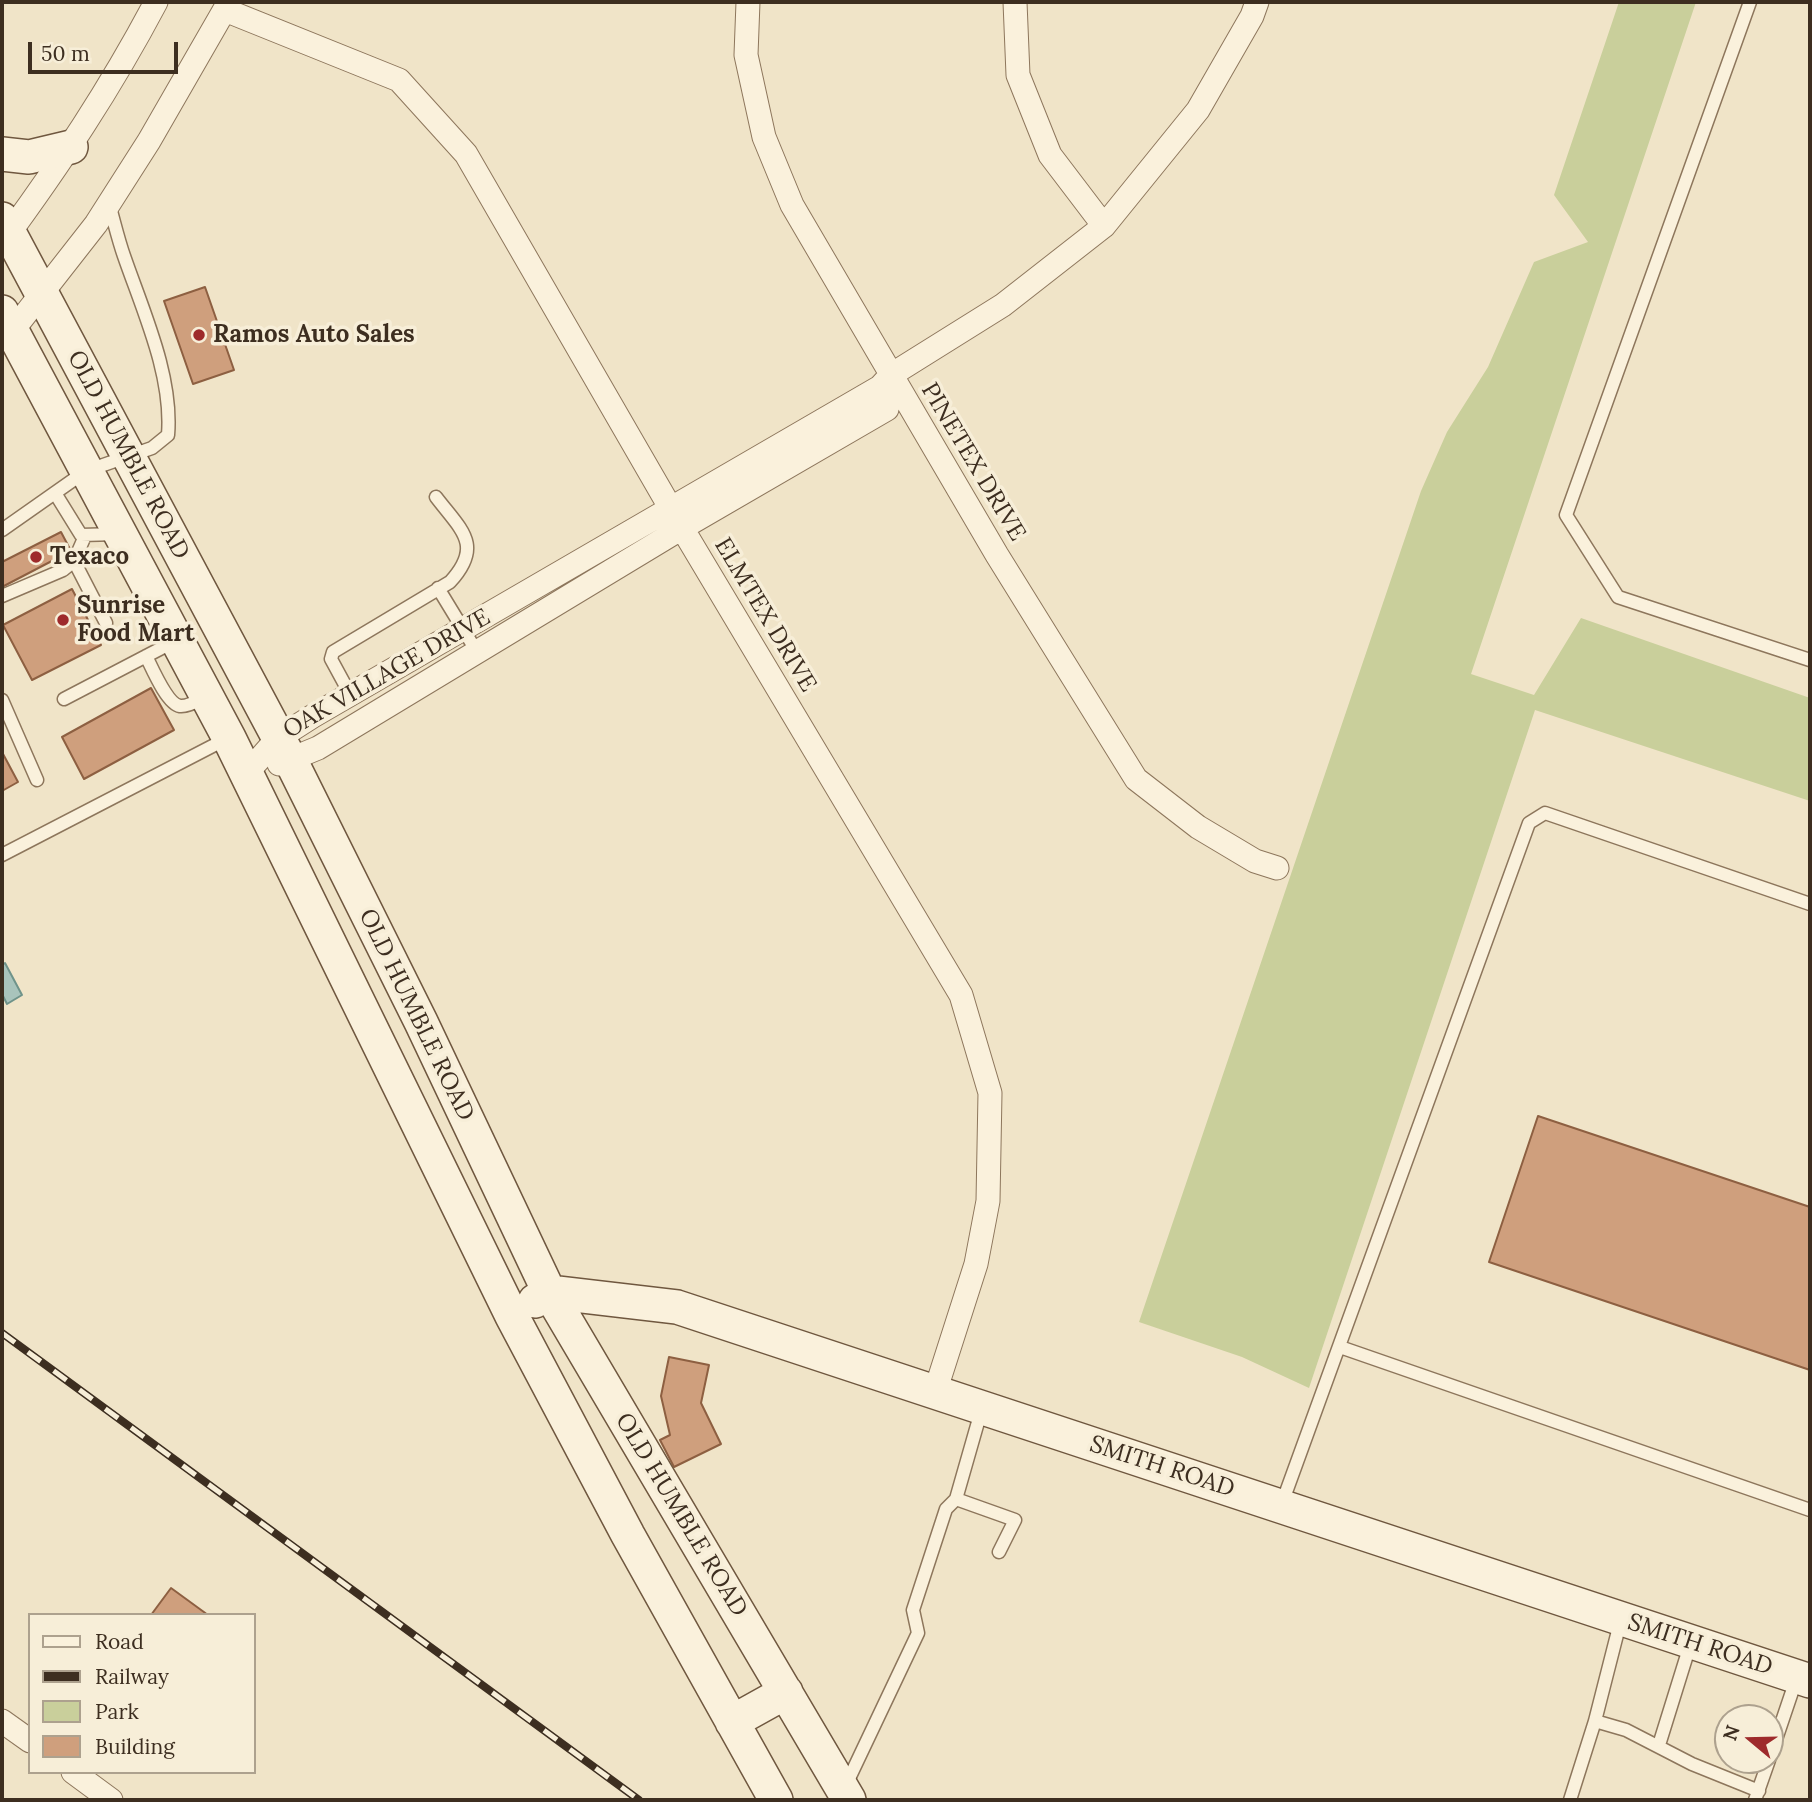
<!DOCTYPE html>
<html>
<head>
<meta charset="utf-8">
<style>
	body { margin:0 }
	#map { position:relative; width:1812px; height:1802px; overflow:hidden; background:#f0e4c8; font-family:Lora,serif }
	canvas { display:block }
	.frame { position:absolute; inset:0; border:4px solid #3d2e20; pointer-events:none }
	.legend { position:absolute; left:28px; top:1613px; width:228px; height:161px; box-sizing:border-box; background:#f7eed8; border:2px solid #ada18e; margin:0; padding:9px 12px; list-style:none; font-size:21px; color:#3d2e20 }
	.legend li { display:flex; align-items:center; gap:14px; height:35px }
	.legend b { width:35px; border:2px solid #ada18e }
	.north { position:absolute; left:1714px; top:1704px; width:70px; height:70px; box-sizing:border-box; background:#f7eed8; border:2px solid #ada18e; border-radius:50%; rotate:289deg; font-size:19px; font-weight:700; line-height:28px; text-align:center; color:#3d2e20 }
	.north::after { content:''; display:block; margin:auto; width:24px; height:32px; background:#9e2a2b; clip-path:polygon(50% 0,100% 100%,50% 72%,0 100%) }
	.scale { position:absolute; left:28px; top:42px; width:150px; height:32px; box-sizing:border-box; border:4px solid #3d2e20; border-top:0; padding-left:9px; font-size:21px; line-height:24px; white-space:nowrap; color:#3d2e20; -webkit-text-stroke:5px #f7eed8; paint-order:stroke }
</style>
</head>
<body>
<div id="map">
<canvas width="1812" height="1802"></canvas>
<div class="frame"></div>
<ul class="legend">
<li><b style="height:9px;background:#faf1dc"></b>Road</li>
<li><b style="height:9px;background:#3d2e20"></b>Railway</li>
<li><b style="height:19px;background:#c9cf9b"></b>Park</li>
<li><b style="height:19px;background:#cf9f7d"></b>Building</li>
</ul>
<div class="north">N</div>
<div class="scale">50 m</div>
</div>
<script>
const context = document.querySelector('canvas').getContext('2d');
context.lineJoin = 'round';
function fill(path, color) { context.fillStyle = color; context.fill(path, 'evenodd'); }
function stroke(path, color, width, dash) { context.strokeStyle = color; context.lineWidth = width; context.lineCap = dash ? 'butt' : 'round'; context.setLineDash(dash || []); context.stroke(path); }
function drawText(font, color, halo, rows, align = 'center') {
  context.font = font + ' Lora,serif'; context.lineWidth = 7; context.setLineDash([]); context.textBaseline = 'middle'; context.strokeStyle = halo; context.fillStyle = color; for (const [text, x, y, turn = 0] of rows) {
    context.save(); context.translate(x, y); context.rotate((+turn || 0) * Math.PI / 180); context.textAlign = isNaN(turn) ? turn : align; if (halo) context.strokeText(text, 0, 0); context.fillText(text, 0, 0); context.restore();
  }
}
const green = new Path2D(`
	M 1619,2 L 1696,2 L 1471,674 L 1534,695 L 1581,618 L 1810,698 L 1810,801 L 1535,710 L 1309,1388 L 1242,1357 L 1139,1322 L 1421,491 L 1447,432 L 1488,367 L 1534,262 L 1588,242 L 1554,195 Z`);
const water = new Path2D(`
	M 5,963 L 22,995 L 7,1004 L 2,994 L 2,965 Z`);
const building = new Path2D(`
	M 205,287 L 234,370 L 193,384 L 164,301 Z
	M 61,532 L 71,551 L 2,587 L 2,562 Z
	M 72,589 L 101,645 L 32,680 L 3,625 Z
	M 151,688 L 174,730 L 84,779 L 62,737 Z
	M 2,752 L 18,782 L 2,791 Z
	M 1538,1116 L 1810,1207 L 1810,1370 L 1489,1262 Z
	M 669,1357 L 709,1365 L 701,1403 L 721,1444 L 674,1467 L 660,1440 L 670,1435 L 661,1396 Z
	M 171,1588 L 208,1615 L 151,1615 Z`);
const lane = new Path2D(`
	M 1750,2 L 1566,515 L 1618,597 L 1810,660
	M 55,493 L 81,535 L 118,534
	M 2,530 L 86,471 L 152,448 L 168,435 C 173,376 143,311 124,256 C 118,239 114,221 109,204
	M 74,561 L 106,623
	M 438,588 L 477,652
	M 2,596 L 63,570 L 74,561 L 85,536
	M 146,656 C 152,668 167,704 180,706 C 188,707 199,700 206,697
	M 350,694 L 331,659 L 333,652 L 450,582 C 484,545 461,530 436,497
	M 64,699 L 177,640
	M 2,700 L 37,780
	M 2,855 L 228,738
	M 1340,1347 L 1810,1510
	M 956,1499 L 1015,1520 L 999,1552
	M 1281,1506 L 1529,823 L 1545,813 L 1810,904
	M 1595,1721 L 1626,1730 L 1692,1764 L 1759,1791
	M 1659,1745 L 1691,1642
	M 1770,1757 L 1797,1677
	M 845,1787 L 918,1633 L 913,1610 L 946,1509 L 956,1499 L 982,1408
	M 1570,1800 L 1595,1721 L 1621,1619
	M 1755,1800 L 1769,1760`);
const street = new Path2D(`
	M 748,2 L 746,55 L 764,137 L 792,205 L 997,555 L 1136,779 L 1198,827 L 1255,861 L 1277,868
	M 1015,2 L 1018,75 L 1050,155 L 1104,226
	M 225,10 L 399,80 L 466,154 L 682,528 L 961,995 L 990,1093 L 988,1201 L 976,1264 L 935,1392
	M 2,243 C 60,164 110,89 156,2
	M 6,339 L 96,224 L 149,141 L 229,2
	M 279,764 L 318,748 L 682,528 L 887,409 L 891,375
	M 246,774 L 277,739 L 313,716 L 880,387 L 891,375 L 1003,305 L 1104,226 L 1198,110 L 1252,16 L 1257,2
	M 2,1721 L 30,1741
	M 73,1772 L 111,1800`);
const secondary = new Path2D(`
	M 2,154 L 29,157 L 71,147
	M 2,219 L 291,761 L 421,1022 L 549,1292 L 849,1800
	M 2,312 L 229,738 L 512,1316 L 628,1535 L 776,1800
	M 535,1301 L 549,1292 L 677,1307 L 1810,1681
	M 732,1722 L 786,1692`);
const rail = new Path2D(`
	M 2,1333 L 639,1800`);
const markers = [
	[199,335,7,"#9e2a2b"],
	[36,557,7,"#9e2a2b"],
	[63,620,7,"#9e2a2b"]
];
const poiNames = [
	["Ramos Auto Sales",213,335],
	["Texaco",50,557],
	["Sunrise",77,606],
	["Food Mart",77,634]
];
const streetNames = [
	["OLD HUMBLE ROAD",128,455,62],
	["PINETEX DRIVE",973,462,59],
	["ELMTEX DRIVE",765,615,59],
	["OAK VILLAGE DRIVE",387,674,-30],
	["OLD HUMBLE ROAD",416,1015,64],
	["SMITH ROAD",1162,1467,18],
	["OLD HUMBLE ROAD",681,1515,59],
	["SMITH ROAD",1700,1645,18]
];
fill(green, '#c9cf9b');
fill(water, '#a9c4bc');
stroke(water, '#6f938a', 2);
fill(building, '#cf9f7d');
stroke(building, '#8d5f41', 2);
stroke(lane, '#8d765c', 15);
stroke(street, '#8d765c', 25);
stroke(secondary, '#6f573f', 36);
stroke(lane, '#faf1dc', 12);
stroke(street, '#faf1dc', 23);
stroke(secondary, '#faf1dc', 33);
stroke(rail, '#3d2e20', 8);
stroke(rail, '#f7eed8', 5, [16]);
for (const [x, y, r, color] of markers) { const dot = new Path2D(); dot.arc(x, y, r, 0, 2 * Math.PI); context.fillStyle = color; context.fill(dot); stroke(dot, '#f7eed8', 2.5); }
drawText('bold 24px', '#3d2e20', '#f7eed8', poiNames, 'left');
drawText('24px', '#3d2e20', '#f7eed8', streetNames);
</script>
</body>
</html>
